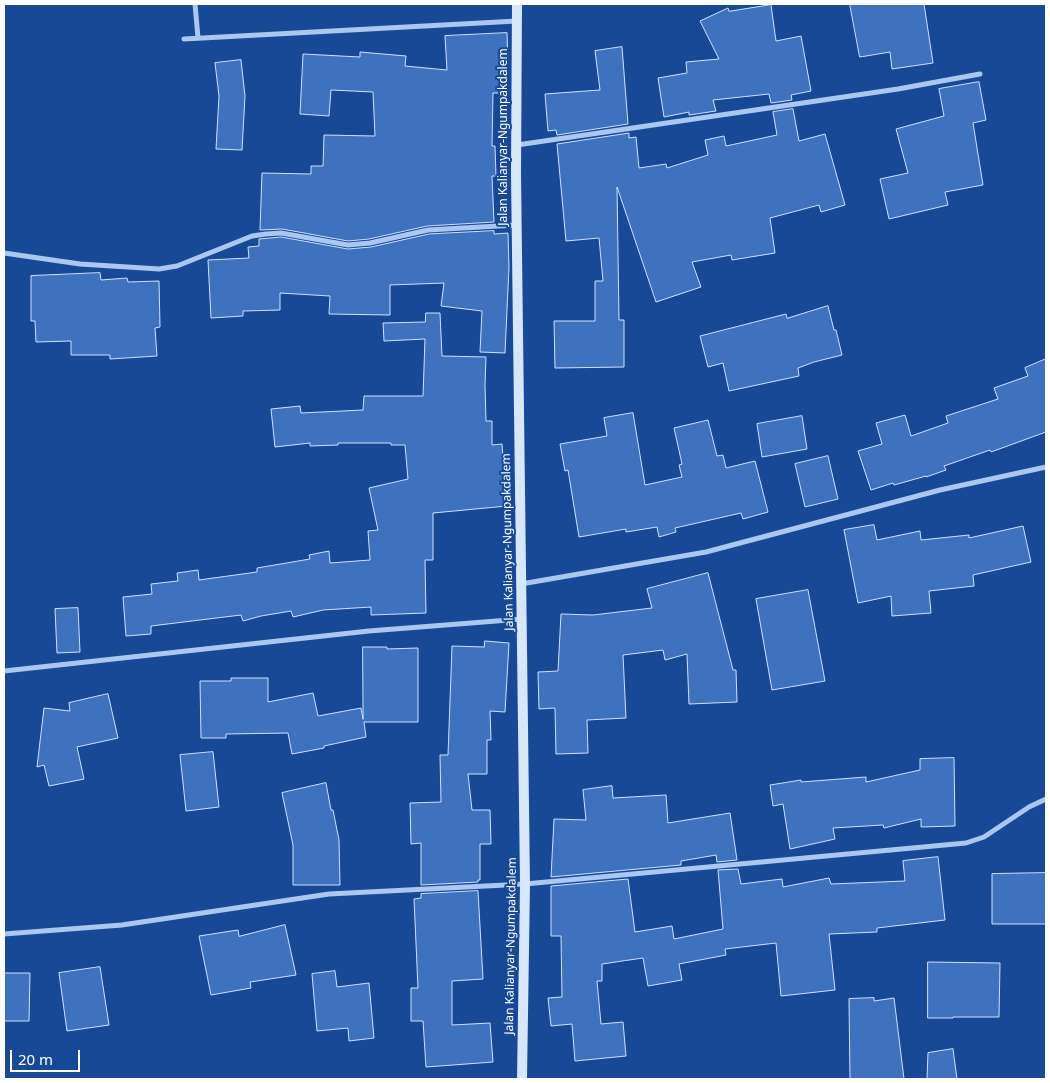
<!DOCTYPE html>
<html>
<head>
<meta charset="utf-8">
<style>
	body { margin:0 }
	#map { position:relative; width:1050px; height:1083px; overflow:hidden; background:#174997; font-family:"Noto Sans",sans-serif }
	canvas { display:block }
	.frame { position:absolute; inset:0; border:5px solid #fff; pointer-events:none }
	.scale { position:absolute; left:10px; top:1050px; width:70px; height:22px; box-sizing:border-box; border:2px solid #fff; border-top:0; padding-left:6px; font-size:15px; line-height:18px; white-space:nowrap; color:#fff; -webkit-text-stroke:4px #174997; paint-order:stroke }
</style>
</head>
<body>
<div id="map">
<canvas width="1050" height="1083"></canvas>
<div class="frame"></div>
<div class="scale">20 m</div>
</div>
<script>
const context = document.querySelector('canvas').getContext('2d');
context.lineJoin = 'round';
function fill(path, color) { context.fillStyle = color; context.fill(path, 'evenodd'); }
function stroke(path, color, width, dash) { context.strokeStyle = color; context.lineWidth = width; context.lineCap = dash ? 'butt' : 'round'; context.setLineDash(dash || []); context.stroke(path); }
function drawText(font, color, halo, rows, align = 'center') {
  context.font = font + ' "Noto Sans",sans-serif'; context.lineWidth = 4; context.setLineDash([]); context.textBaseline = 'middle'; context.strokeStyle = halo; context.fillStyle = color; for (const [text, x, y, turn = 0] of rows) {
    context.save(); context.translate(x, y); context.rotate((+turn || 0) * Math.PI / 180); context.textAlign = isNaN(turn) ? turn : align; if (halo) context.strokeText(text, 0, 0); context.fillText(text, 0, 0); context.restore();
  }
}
const building = new Path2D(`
	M 850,4 L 924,4 L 933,63 L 892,69 L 890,52 L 860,57 Z
	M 771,5 L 776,41 L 801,36 L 811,91 L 791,95 L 792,100 L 771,103 L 769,94 L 713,100 L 716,111 L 689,115 L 689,112 L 664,117 L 658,78 L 687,73 L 686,62 L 719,59 L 700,21 L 728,8 L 729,11 Z
	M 507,33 L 508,60 L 505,61 L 505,93 L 493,93 L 492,146 L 495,146 L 496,176 L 492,176 L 494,222 L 427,226 L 369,239 L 348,241 L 282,229 L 260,230 L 262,173 L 311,174 L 311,166 L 323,166 L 324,135 L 375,136 L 373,92 L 331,90 L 329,116 L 300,114 L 303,54 L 360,57 L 360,52 L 406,56 L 405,66 L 447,70 L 445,36 Z
	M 622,47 L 628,124 L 557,135 L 556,130 L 548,131 L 545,94 L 600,90 L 595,51 Z
	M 241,60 L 245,96 L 242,150 L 216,149 L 219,96 L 215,63 Z
	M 979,82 L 986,120 L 973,123 L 983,185 L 945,192 L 948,205 L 889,219 L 880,179 L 908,173 L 896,129 L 944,116 L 939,89 Z
	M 793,109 L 799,141 L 825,134 L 845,205 L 821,212 L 819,205 L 770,218 L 775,253 L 732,260 L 731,255 L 692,262 L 701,287 L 656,302 L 617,187 L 619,320 L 624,320 L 624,367 L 555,368 L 554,321 L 595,321 L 595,281 L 603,281 L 599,238 L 566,241 L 557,144 L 629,133 L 629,138 L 636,137 L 639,168 L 666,164 L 667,168 L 708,155 L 705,140 L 724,136 L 726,146 L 777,135 L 773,112 Z
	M 494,231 L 494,234 L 508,233 L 509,267 L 505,353 L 480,352 L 482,311 L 441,306 L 444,283 L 390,285 L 390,315 L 329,314 L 330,296 L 280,293 L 280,310 L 243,311 L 243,316 L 211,318 L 208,260 L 249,258 L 248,247 L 259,246 L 259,239 L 281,237 L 348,249 L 371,247 L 429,234 Z
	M 100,273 L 101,280 L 127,278 L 128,282 L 159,281 L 160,327 L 155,328 L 157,356 L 110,359 L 110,355 L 71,355 L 71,341 L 36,342 L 35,321 L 31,321 L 31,276 Z
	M 828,306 L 834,330 L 836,330 L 842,355 L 814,362 L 798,368 L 799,376 L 729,391 L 723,363 L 708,367 L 700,336 L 786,314 L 787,318 Z
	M 426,313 L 440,313 L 442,356 L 486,357 L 485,385 L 486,421 L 492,421 L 492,445 L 502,444 L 507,506 L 433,513 L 433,560 L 425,560 L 426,613 L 371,615 L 371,607 L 323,610 L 293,617 L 291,611 L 261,616 L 243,621 L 241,615 L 151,626 L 151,634 L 126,636 L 123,597 L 152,594 L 151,584 L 178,581 L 177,573 L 198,570 L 199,580 L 257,572 L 257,568 L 310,559 L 309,555 L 329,551 L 330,563 L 370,560 L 368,531 L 378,530 L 369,488 L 408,479 L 405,445 L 391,445 L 391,443 L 338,443 L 338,445 L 310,446 L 310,443 L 275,447 L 271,409 L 300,406 L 301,413 L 363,410 L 364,396 L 423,396 L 425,339 L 384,341 L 383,323 L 425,322 Z
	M 1046,359 L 1046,432 L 991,452 L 990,450 L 944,466 L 946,470 L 926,477 L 926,476 L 894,485 L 893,483 L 871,490 L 858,451 L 882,444 L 876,423 L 905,415 L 911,436 L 948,423 L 946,416 L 998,399 L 994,388 L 1028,376 L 1025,368 Z
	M 633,413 L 645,485 L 682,477 L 679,465 L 682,464 L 674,428 L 708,420 L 717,456 L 723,455 L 726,468 L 755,461 L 768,512 L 743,519 L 741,513 L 675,528 L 676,532 L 659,537 L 657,527 L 626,532 L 626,529 L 579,537 L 568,470 L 565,471 L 560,444 L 607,436 L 604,418 Z
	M 802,416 L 807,449 L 762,457 L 757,424 Z
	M 828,456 L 838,499 L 805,507 L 795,464 Z
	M 874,525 L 877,540 L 920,531 L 921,540 L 969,535 L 969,538 L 1023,526 L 1031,562 L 973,575 L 974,586 L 929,591 L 931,613 L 892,616 L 891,596 L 858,603 L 844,530 Z
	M 708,573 L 733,670 L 736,670 L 737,702 L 689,704 L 687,654 L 665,660 L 663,650 L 623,655 L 626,718 L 587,720 L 588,753 L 556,754 L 555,708 L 539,709 L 538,672 L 558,671 L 561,614 L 593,615 L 652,608 L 647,589 Z
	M 808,590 L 825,681 L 772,690 L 756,599 Z
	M 78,608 L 80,652 L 57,653 L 55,609 Z
	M 485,641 L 509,643 L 505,712 L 490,711 L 491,740 L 487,740 L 487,774 L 468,774 L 472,810 L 490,810 L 491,844 L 480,844 L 480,880 L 478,880 L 478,882 L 421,885 L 421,843 L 411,844 L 410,803 L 441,802 L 440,755 L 448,755 L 452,646 L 484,647 Z
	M 363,647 L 387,647 L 387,649 L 418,648 L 418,722 L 364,722 L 366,737 L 324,746 L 324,748 L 292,754 L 288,733 L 226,734 L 226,738 L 201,738 L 200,681 L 231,681 L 231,678 L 268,678 L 268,702 L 313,693 L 318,716 L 361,708 L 363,719 Z
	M 108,694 L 118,738 L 77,747 L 84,779 L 49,786 L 44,765 L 37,767 L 44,708 L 70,711 L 69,703 Z
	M 213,752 L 219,807 L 186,811 L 180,755 Z
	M 954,758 L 955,826 L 921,827 L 921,819 L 884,828 L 883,825 L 833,828 L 835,839 L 790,849 L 783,804 L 773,806 L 770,785 L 801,780 L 801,782 L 866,777 L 866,782 L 920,770 L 920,759 Z
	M 326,783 L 331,810 L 333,810 L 339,840 L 340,885 L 293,885 L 293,845 L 282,793 Z
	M 612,786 L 613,798 L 666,795 L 668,823 L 730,813 L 737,860 L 717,862 L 716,855 L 681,861 L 681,865 L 551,877 L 554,819 L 586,820 L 583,790 Z
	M 938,857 L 945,920 L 877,928 L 877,932 L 829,934 L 835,990 L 781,996 L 776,943 L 725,949 L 726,955 L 679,964 L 682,980 L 648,986 L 643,958 L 602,964 L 602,981 L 597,981 L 601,1024 L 623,1022 L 626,1056 L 575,1061 L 572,1024 L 551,1026 L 548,998 L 562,997 L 561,936 L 551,936 L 551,886 L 628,879 L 635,932 L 672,926 L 674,939 L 723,929 L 718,870 L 738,869 L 741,884 L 782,879 L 783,887 L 829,878 L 831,884 L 905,881 L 903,861 Z
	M 1046,873 L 1046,924 L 992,924 L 992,874 Z
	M 478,891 L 483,979 L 452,981 L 452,1025 L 490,1023 L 493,1062 L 426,1067 L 423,1021 L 411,1021 L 411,988 L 418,988 L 414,899 L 421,898 L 421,894 Z
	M 285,925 L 296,975 L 250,982 L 251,988 L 211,995 L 199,936 L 238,930 L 239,936 Z
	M 928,962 L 1000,963 L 999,1017 L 953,1017 L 953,1018 L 928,1018 Z
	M 100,967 L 109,1025 L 67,1031 L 59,973 Z
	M 335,971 L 337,987 L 369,983 L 374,1038 L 349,1041 L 348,1028 L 317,1031 L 312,974 Z
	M 4,973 L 30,973 L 29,1021 L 4,1021 Z
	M 874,998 L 874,1001 L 894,998 L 904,1079 L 850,1079 L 849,999 Z
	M 953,1049 L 957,1079 L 927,1079 L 928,1053 Z`);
const street = new Path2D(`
	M 195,4 L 198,38
	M 184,39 L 517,21
	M 517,145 L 898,89 L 980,74
	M 4,253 L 80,264 L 159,269 L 177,266 L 252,236 L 266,234 L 281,233 L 348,245 L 370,243 L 428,230 L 516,225
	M 521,584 L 706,552 L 940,490 L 1046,467
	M 4,671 L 369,631 L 522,619
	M 4,934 L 122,925 L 329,894 L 525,884 L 966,843 L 984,837 L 1029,807 L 1046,799`);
const secondary = new Path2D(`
	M 517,4 L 516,174 L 525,884 L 522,1079`);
const streetNames = [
	["Jalan Kalianyar-Ngumpakdalem",504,137,-90],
	["Jalan Kalianyar-Ngumpakdalem",508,542,-91],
	["Jalan Kalianyar-Ngumpakdalem",511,946,-89]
];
fill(building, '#3f72be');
stroke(building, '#d1e2fc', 1);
stroke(street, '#a9c7f1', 5);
stroke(secondary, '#d8e6fc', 10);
drawText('12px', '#fff', '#174997', streetNames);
</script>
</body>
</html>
